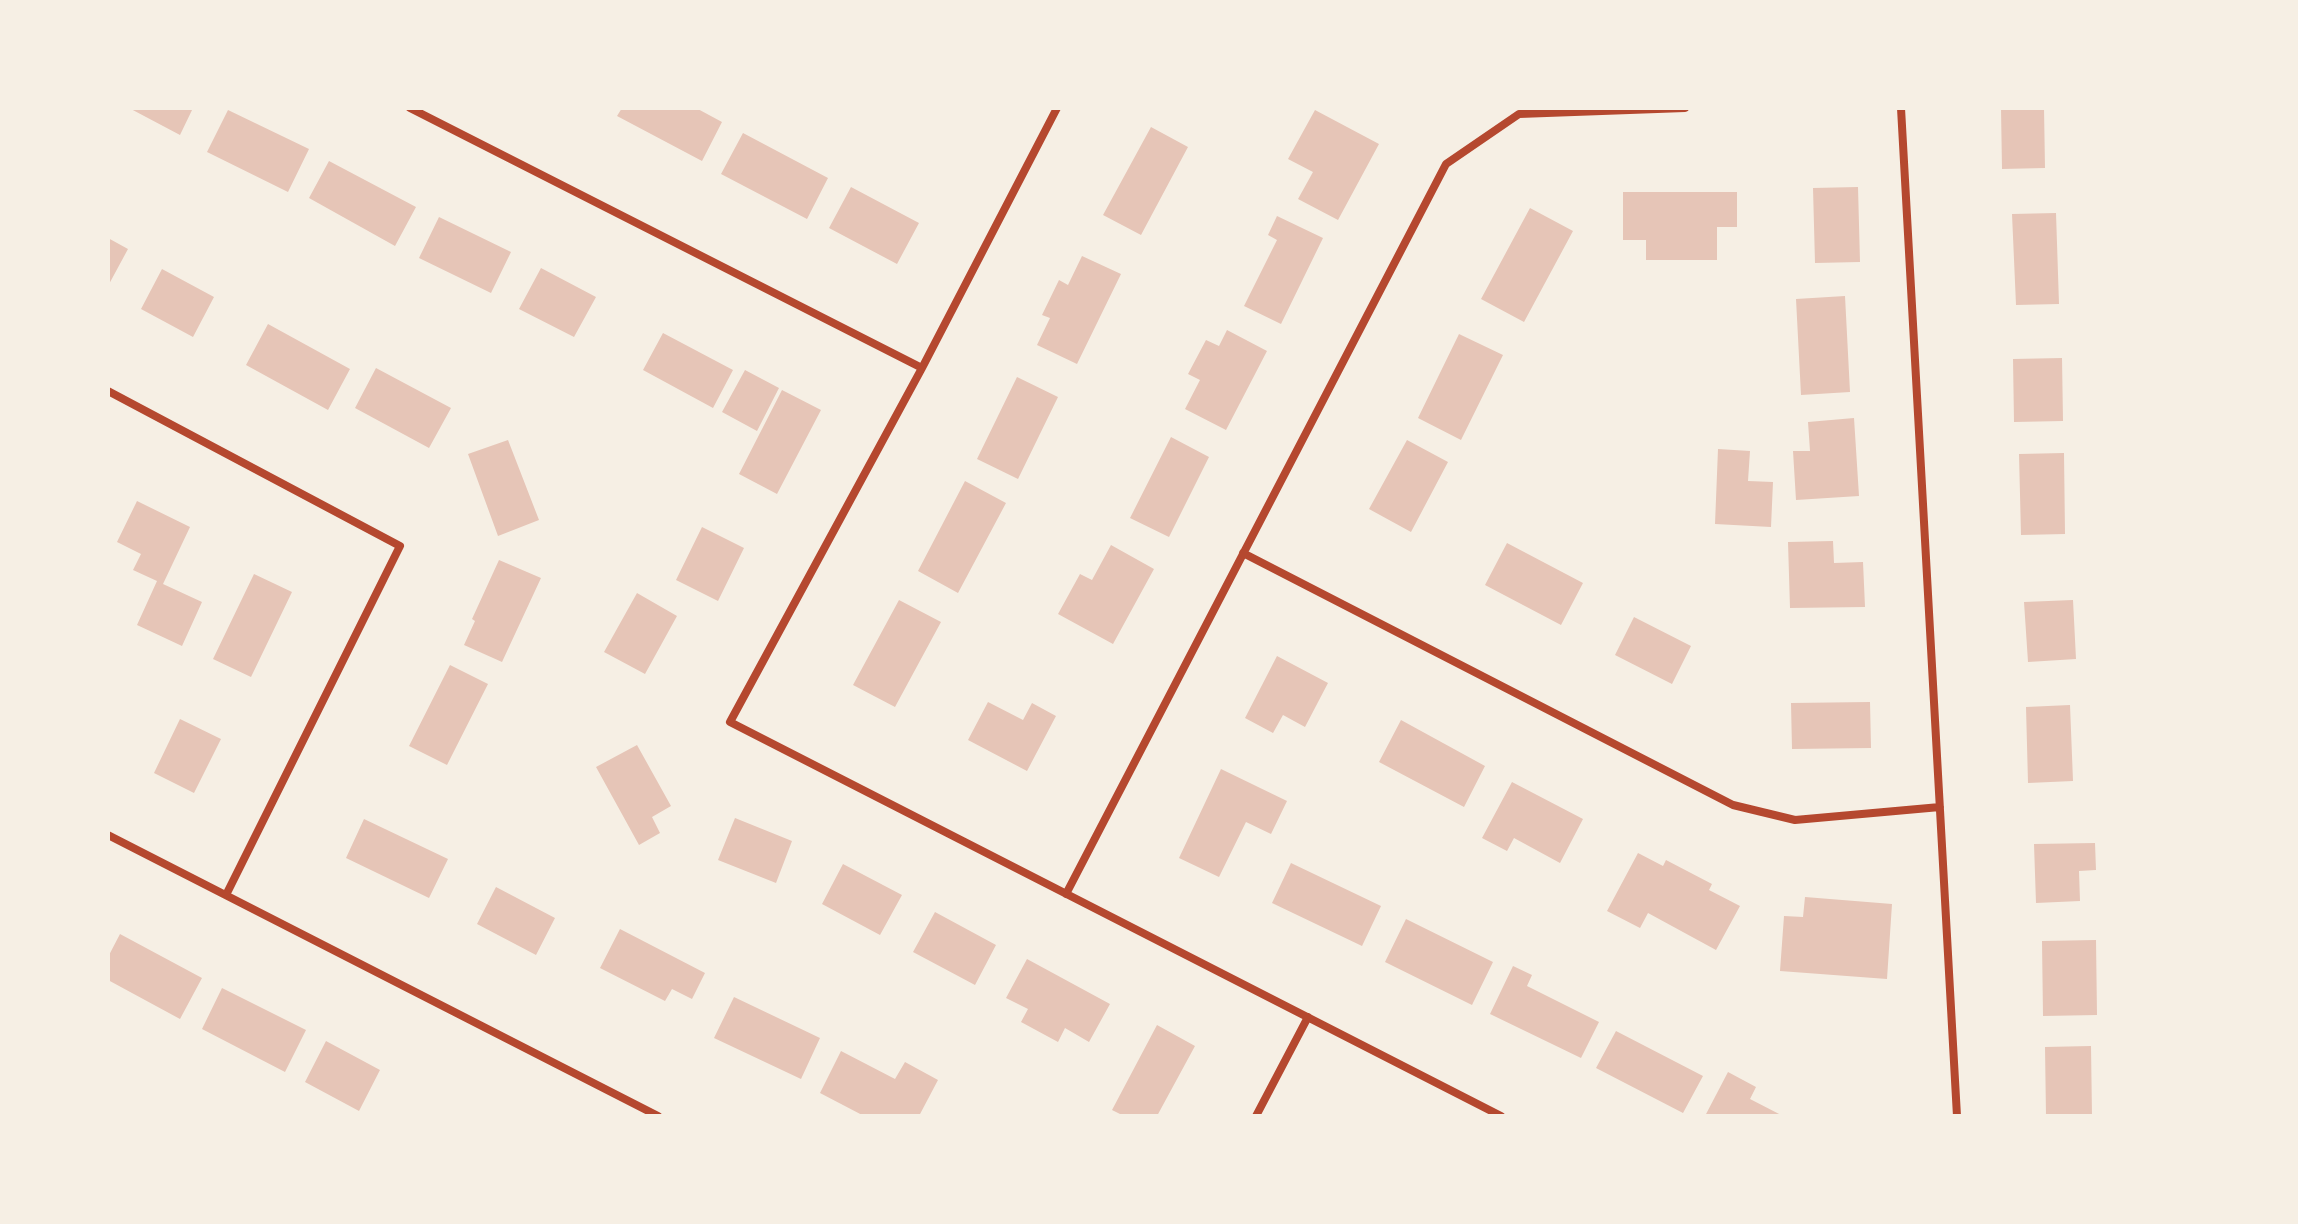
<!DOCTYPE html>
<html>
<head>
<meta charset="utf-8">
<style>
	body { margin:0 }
	#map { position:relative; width:2298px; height:1224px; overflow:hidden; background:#f6efe4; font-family:"Noto Sans",sans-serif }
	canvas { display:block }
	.frame { position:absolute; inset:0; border:110px solid #f6efe4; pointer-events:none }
</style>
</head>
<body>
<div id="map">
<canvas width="2298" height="1224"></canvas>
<div class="frame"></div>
</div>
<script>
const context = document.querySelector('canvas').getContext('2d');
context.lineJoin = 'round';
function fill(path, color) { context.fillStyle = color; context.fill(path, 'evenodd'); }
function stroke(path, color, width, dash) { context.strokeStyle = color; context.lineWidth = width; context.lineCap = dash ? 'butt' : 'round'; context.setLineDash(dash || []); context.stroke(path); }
const building = new Path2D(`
	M 129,108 L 193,108 L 180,135 Z
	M 622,108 L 696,108 L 722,122 L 702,161 L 617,116 Z
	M 2001,108 L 2044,108 L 2045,168 L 2002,169 Z
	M 228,110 L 309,149 L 288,192 L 207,152 Z
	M 1315,110 L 1379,144 L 1338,220 L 1298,199 L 1313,172 L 1288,159 Z
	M 1151,127 L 1188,147 L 1141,235 L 1103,215 Z
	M 743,133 L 828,178 L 807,219 L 721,174 Z
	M 329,161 L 416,207 L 395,246 L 309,198 Z
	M 851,187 L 919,223 L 897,264 L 829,228 Z
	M 1858,187 L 1860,262 L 1815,263 L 1813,188 Z
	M 1623,192 L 1737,192 L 1737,227 L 1717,227 L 1717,260 L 1646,260 L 1646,240 L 1623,240 Z
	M 1530,208 L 1573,231 L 1524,322 L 1481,299 Z
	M 2056,213 L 2059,304 L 2016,305 L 2012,214 Z
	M 1277,216 L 1323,238 L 1281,324 L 1244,306 L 1277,240 L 1268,235 Z
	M 439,217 L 511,252 L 491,293 L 419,258 Z
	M 108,238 L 128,249 L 108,286 Z
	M 1082,256 L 1121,274 L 1077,364 L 1037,345 L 1050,318 L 1042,315 L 1059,280 L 1068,285 Z
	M 541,268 L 596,297 L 574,337 L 519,309 Z
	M 162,269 L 214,297 L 193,337 L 141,309 Z
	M 1845,296 L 1850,392 L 1801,395 L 1796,299 Z
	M 268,324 L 350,369 L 328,410 L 246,365 Z
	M 1227,330 L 1267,351 L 1226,430 L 1185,409 L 1200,380 L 1188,374 L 1206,340 L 1219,346 Z
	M 663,333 L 733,370 L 713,408 L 643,370 Z
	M 1459,334 L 1503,355 L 1461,440 L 1418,418 Z
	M 2062,358 L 2063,421 L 2014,422 L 2013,359 Z
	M 376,368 L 451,408 L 429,448 L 355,408 Z
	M 745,370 L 779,388 L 757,431 L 722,412 Z
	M 1017,377 L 1058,397 L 1018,479 L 977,459 Z
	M 782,390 L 821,410 L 777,494 L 739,474 Z
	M 1854,418 L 1859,496 L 1796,500 L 1793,451 L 1810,451 L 1808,422 Z
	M 1171,437 L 1209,457 L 1169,537 L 1130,518 Z
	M 508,440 L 539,520 L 498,536 L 468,454 Z
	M 1407,440 L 1448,462 L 1411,532 L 1369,509 Z
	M 1718,449 L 1750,451 L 1748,481 L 1773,482 L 1771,527 L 1715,524 Z
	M 2064,453 L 2065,534 L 2021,535 L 2019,454 Z
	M 965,481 L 1006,503 L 958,593 L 918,571 Z
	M 137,501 L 190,527 L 163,584 L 202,602 L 182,646 L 137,625 L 157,581 L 133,570 L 141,554 L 117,542 Z
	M 702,527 L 744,548 L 718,601 L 676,580 Z
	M 1833,541 L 1834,563 L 1863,562 L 1865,607 L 1790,608 L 1788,542 Z
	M 1507,543 L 1583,583 L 1561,625 L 1485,585 Z
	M 1111,545 L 1154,569 L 1113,644 L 1058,614 L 1080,574 L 1092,580 Z
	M 499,560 L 541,578 L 502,662 L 464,645 L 475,621 L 472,619 Z
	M 254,574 L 292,592 L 251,677 L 213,659 Z
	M 637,593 L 677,616 L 645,674 L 604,652 Z
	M 899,600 L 941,622 L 895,707 L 853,685 Z
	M 2073,600 L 2076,659 L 2028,662 L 2024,602 Z
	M 1634,617 L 1691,646 L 1672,684 L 1615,655 Z
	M 1277,656 L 1328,683 L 1305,727 L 1283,715 L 1273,733 L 1245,718 Z
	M 450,665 L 488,684 L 447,765 L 409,746 Z
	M 988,702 L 1023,720 L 1032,703 L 1056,716 L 1027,771 L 968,740 Z
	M 1870,702 L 1871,748 L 1792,749 L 1791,703 Z
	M 2070,705 L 2073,781 L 2028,783 L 2026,707 Z
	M 180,719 L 221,739 L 194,793 L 154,773 Z
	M 1401,720 L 1485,766 L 1464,807 L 1379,762 Z
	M 637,745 L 671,806 L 652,817 L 660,833 L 639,845 L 596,767 Z
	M 1221,769 L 1287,801 L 1271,834 L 1246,822 L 1219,877 L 1179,858 Z
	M 1512,782 L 1583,819 L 1560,863 L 1514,838 L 1507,851 L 1482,838 Z
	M 735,818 L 792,841 L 776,883 L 718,860 Z
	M 364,819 L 448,859 L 429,898 L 346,858 Z
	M 2095,843 L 2096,870 L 2079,871 L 2080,901 L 2036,903 L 2034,844 Z
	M 1638,853 L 1663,866 L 1666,860 L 1712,884 L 1709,890 L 1740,906 L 1716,950 L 1648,913 L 1640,928 L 1607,911 Z
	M 1291,863 L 1381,906 L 1362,946 L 1272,903 Z
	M 843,864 L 902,895 L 880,935 L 822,904 Z
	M 496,887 L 555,918 L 536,955 L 477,924 Z
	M 1805,897 L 1892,904 L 1887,979 L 1780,971 L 1784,916 L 1803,917 Z
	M 935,912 L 996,945 L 975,985 L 913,952 Z
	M 1406,919 L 1493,962 L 1472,1005 L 1385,962 Z
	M 620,929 L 705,973 L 692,999 L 672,989 L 665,1001 L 600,968 Z
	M 120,934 L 202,978 L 180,1019 L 108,980 L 108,957 Z
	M 2096,940 L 2097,1015 L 2043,1016 L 2042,941 Z
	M 1027,959 L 1110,1004 L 1089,1042 L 1065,1028 L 1058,1042 L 1021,1022 L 1028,1009 L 1006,998 Z
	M 1513,966 L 1532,975 L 1527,986 L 1599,1022 L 1581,1058 L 1490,1014 Z
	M 222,988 L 306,1030 L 285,1072 L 202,1029 Z
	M 734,997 L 820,1038 L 801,1079 L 714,1038 Z
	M 1157,1025 L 1195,1046 L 1157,1116 L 1124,1116 L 1112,1110 Z
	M 1616,1031 L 1703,1076 L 1683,1113 L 1596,1068 Z
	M 326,1041 L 380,1070 L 359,1111 L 305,1082 Z
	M 2091,1046 L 2092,1116 L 2046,1116 L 2045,1047 Z
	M 841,1051 L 895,1079 L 905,1062 L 938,1080 L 919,1116 L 864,1116 L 820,1093 Z
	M 1728,1072 L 1756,1087 L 1750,1099 L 1783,1116 L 1705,1116 Z`);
const minor = new Path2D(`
	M 410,108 L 922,368
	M 1057,108 L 922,368 L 730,722 L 1501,1116
	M 1901,108 L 1957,1116
	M 108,391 L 400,546 L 226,895
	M 1243,553 L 1733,805 L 1795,820 L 1940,807
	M 108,835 L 658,1116
	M 1066,894 L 1446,164 L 1519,114 L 1685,108
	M 1256,1116 L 1308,1017`);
fill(building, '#e6c5b7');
stroke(minor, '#b5482f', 8);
</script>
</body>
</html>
